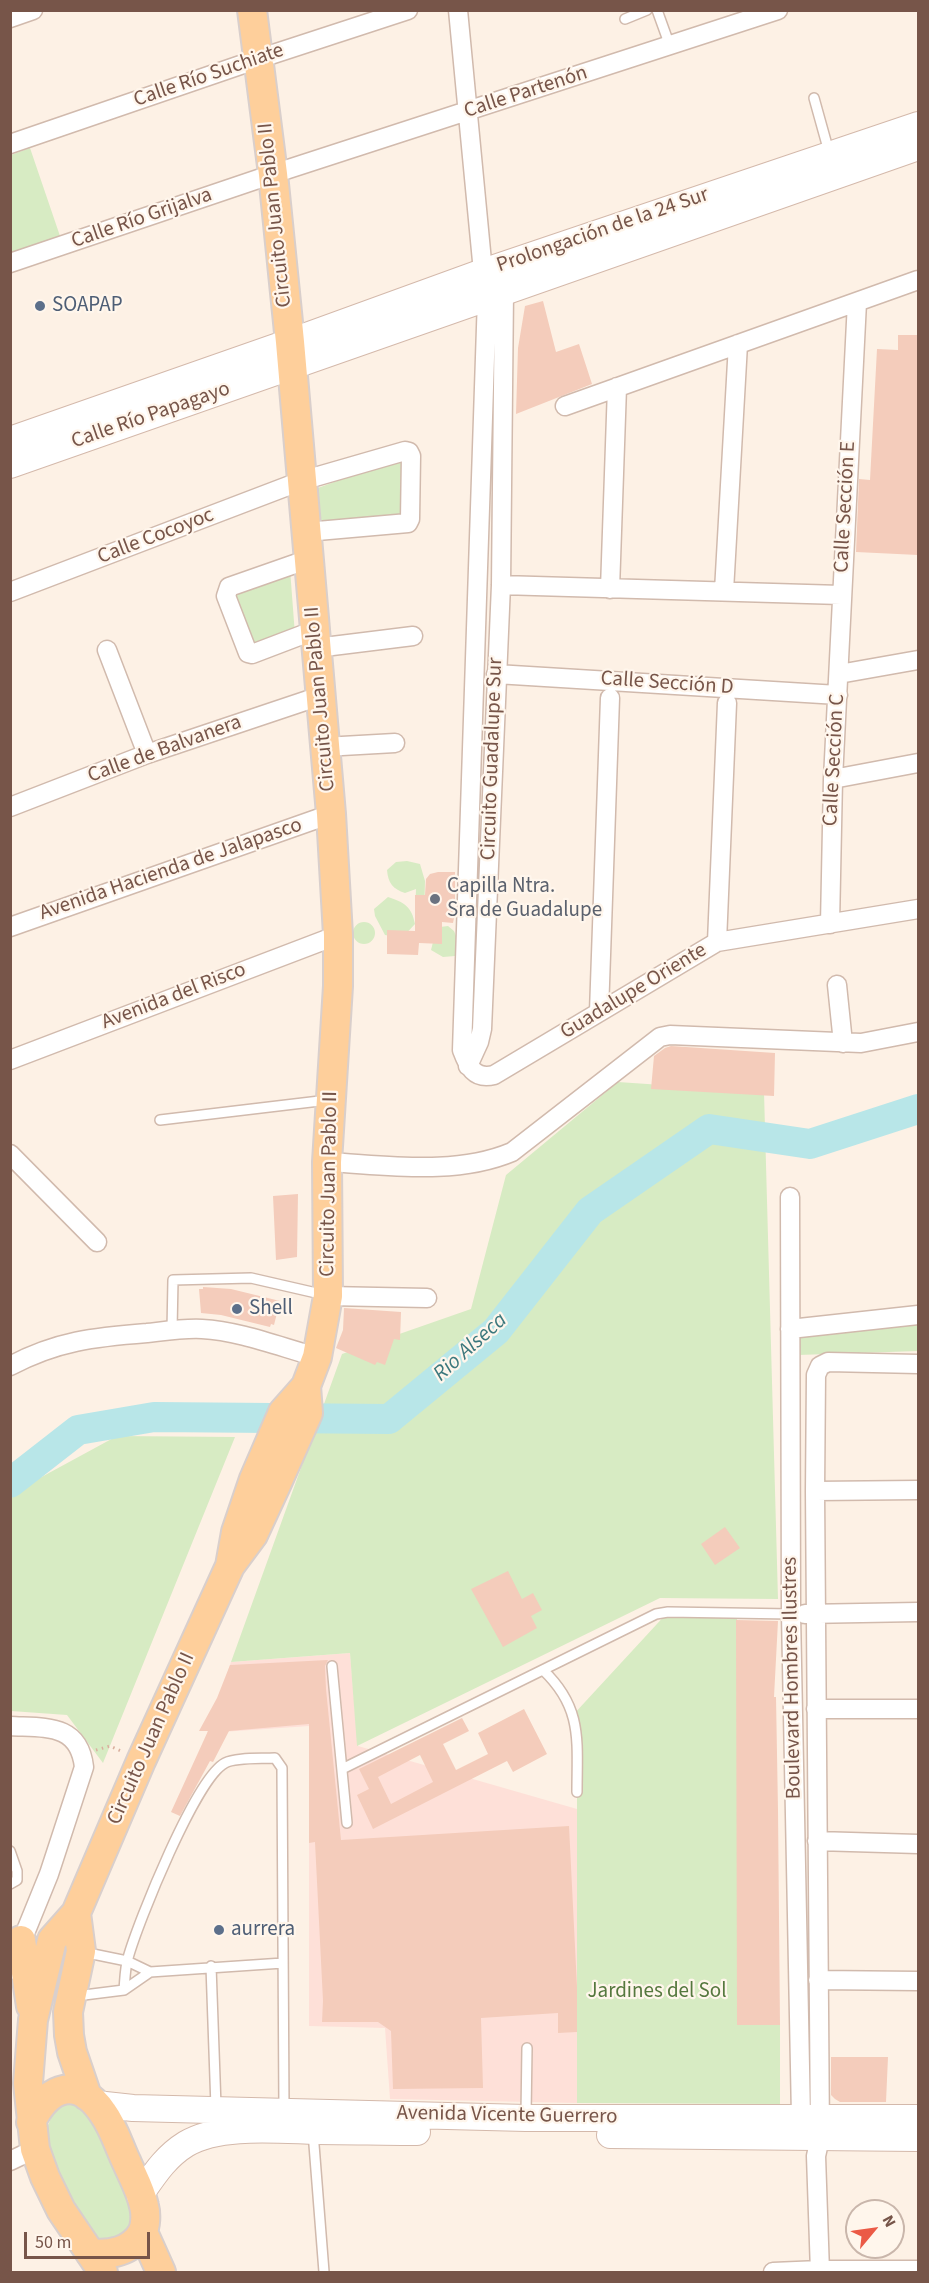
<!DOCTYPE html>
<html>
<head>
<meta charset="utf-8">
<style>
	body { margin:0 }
	#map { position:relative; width:929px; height:2283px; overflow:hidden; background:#fdf1e5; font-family:"Source Sans 3",sans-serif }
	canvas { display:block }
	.frame { position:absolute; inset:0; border:12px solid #775549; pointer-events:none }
	.north { position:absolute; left:845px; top:2199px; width:60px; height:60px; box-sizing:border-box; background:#fff6ec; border:2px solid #c9b6ab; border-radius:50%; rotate:61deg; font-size:16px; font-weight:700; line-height:24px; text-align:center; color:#775549 }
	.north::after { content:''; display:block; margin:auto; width:21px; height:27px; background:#eb5a46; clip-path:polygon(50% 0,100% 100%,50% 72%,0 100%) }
	.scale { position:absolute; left:24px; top:2232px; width:126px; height:27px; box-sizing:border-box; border:3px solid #775549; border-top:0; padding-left:8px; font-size:18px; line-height:21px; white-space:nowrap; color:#775549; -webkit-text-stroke:4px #fff6ec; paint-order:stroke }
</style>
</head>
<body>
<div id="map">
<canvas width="929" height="2283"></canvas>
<div class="frame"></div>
<div class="north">N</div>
<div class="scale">50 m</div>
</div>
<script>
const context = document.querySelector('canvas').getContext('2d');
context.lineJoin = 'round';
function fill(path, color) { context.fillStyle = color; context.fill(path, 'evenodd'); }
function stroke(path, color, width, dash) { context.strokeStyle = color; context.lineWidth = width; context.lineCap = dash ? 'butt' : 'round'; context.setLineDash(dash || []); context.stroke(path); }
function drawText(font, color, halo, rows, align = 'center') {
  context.font = font + ' "Source Sans 3",sans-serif'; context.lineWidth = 4.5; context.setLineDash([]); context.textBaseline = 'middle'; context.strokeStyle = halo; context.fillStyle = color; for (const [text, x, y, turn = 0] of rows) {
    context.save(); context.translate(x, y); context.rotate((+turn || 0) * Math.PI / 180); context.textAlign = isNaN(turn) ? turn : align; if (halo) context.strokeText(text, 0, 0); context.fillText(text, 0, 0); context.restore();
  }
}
const commercial = new Path2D(`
	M 350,1653 L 358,1746 L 577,1809 L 577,2103 L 390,2099 L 385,2028 L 309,2026 L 309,1726 L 207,1733 L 231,1662 Z`);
const green = new Path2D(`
	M 30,148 L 60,236 L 11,253 L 11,155 Z
	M 408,455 L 405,521 L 310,528 L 307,492 Z
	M 290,569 L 295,635 L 249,651 L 228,591 Z
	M 407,861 L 420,864 L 425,881 L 424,920 L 415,920 L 416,889 L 405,893 C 393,889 388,883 387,870 L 396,862 Z
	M 388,897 C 404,902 412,907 415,924 L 402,938 L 385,935 L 375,916 L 374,909 Z
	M353 933a11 11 0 1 1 22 0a11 11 0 1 1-22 0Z
	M 448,926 L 454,931 L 459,943 L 455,956 L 443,957 L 431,950 L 434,938 L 440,927 Z
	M 618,1082 L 764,1092 L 778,1599 L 660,1598 L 357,1746 L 350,1653 L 231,1662 L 342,1354 L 471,1309 L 506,1175 Z
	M 918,1324 L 918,1351 L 798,1355 L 799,1337 Z
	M 117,1436 L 235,1437 L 103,1763 L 67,1715 L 11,1711 L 10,1499 L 36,1480 Z
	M 668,1612 L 737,1613 L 737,2025 L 780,2025 L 780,2104 L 577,2103 L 577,1729 L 573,1715 Z
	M 77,2101 L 99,2115 L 141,2217 L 131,2240 L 86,2240 L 44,2137 L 54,2109 Z`);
const river = new Path2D(`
	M 10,1483 L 78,1430 L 154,1417 L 389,1419 L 496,1331 L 590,1211 L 709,1129 L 810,1144 L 918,1109`);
const building = new Path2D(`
	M 543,301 L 556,352 L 579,344 L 592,384 L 516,414 L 518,348 L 525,306 Z
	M 898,335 L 918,335 L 918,555 L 856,552 L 859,479 L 870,480 L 877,349 L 898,350 Z
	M 438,872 L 455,872 L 455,913 L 453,923 L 442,922 L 442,944 L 419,943 L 418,955 L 387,954 L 387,930 L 415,931 L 415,895 L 425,895 L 426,879 L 430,874 Z
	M 671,1046 L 775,1053 L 774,1096 L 651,1089 L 654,1056 L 665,1048 Z
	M 298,1194 L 297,1257 L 276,1260 L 273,1196 Z
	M 203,1287 L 231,1289 L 280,1301 L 274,1325 L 271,1324 L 270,1327 L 221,1315 L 201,1313 L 199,1289 L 203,1289 Z
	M 344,1308 L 401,1312 L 400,1340 L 394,1339 L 385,1365 L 377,1362 L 375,1365 L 336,1348 L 343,1330 Z
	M 725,1527 L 740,1548 L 715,1565 L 701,1544 Z
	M 508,1571 L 522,1599 L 533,1593 L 542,1610 L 531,1616 L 537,1628 L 503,1647 L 471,1589 Z
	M 736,1620 L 778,1621 L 774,1697 L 776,1697 L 778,1810 L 780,2025 L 737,2025 Z
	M 328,1660 L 325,1666 L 326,1689 L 341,1840 L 569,1826 L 577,1987 L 577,2032 L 558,2033 L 558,2013 L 481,2018 L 483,2088 L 393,2089 L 391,2031 L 378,2022 L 322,2022 L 323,2001 L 315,1842 L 309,1843 L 309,1724 L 229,1731 L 213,1762 L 210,1761 L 180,1816 L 171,1812 L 208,1731 L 199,1731 L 217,1698 L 230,1665 Z
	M 524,1709 L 547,1754 L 513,1772 L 507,1761 L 373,1829 L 357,1795 L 369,1789 L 359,1769 L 462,1718 L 469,1731 L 443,1744 L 456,1770 L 488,1754 L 478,1733 ZM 420,1755 L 433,1782 L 391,1804 L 378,1777 Z
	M 831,2057 L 888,2057 L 886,2102 L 840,2102 L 835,2099 L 831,2095 Z`);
const path = new Path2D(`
	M 96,1750 L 110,1746 L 121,1751`);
const lane = new Path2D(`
	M 657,10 L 670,46
	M 625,19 L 647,10
	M 814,98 L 829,152
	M 160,1120 L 328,1100
	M 172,1330 L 173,1280 L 251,1278 L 325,1295
	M 332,1666 L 347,1823
	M 543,1670 C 583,1708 577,1741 577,1792
	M 342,1769 L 656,1614 L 668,1612 L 791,1614
	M 10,1851 L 17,1871 L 17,1880 L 10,1884
	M 83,1952 L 127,1961 L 150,1972
	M 211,1966 L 216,2107
	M 124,1990 C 125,1979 125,1968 128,1958 C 138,1922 196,1778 225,1763 C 236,1757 262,1759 275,1758 L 282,1768 L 284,2110
	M 76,1996 L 124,1990 L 150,1972 L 283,1963
	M 526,2115 L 527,2048
	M 313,2132 L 324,2272`);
const street = new Path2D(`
	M 458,10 L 483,272
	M 10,18 L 33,10
	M 10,144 L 258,59 L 408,10
	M 10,263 L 273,174 L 778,10
	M 487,297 L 462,1050 C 468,1066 474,1080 494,1075 L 717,942 L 918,909
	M 565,406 L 918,280
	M 309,559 L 229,587 L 226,596 L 248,653 L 252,654 L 315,630
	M 501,585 L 841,595
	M 610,589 L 617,387
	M 724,591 L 738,344
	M 10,592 L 301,481 L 405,451 L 409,452 L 411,456 L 410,519 L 408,523 L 306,532
	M 316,648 L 413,636
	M 107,650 L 147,754
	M 496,674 L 838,695
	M 839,674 L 918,660
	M 324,747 L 395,743
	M 833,779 L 918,763
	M 10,807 L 147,754 L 320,696
	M 830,924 L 833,779 L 857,302
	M 10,927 L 331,814
	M 717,942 L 727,703
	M 837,985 L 843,1043
	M 599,1012 L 610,698
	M 10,1060 L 338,935
	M 468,1066 L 479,1042 L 482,1029 L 501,585 L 504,291
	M 10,1154 L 97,1242
	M 327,1162 C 388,1165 455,1176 512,1152 L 660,1037 L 670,1035 L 861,1043 L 918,1032
	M 790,1197 L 791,1614 L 801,2117 L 804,2130
	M 328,1296 L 427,1298
	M 790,1329 L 918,1315
	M 10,1366 C 57,1341 95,1337 147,1333 C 165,1331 184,1328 202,1329 C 240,1331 280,1347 317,1357
	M 815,1491 L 918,1490
	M 805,1614 L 918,1612
	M 816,1709 L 918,1709
	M 10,1726 C 45,1728 79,1723 84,1767 L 49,1874 L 10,1970
	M 817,1841 L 918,1844
	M 818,1980 L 918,1981
	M 10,2161 L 35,2149
	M 773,2272 L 820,2270 L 918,2270
	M 820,2272 L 816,2156 L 820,2138 L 815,1491 L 816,1375 L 820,1366 L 828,1362 L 918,1364`);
const secondary = new Path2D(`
	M 10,440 L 290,342 L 483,272 L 918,125
	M 10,465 L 918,147
	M 96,2104 L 133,2108 L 526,2118 L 918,2118
	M 610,2135 L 918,2138
	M 140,2195 C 154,2175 165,2157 186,2144 C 219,2124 278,2130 316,2131 C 350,2131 384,2132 417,2132`);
const primary = new Path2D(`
	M 230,1566 L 236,1532 L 254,1479 L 283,1412 L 306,1386 L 317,1357 L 328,1296 L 327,1162 L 338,986 L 338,935 L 331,814 L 290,342 L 273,174 L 252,10
	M 76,1913 L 81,1951 L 68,2012 L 69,2035 L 72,2052 L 87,2096
	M 21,1940 L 31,2006
	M 31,2122 C 49,2085 78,2076 103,2113 C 114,2128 119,2147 127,2163 C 133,2177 141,2191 144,2206 C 146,2213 146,2226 142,2233 C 132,2251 109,2256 90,2253
	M 143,2232 L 161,2272
	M 103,2272 L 61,2210 L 45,2177 L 35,2149 L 28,2083 L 33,2020 L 52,1940 L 76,1913 L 141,1761 L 230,1566 L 253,1535 L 277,1483 L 308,1413 L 306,1386`);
const markers = [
	[40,306,6,"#5c6f8a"],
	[435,899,6,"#6b7280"],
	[237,1309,6,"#5c6f8a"],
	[219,1930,6,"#5c6f8a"]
];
const streetNames = [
	["Calle Río Suchiate",209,76,-19],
	["Calle Partenón",526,93,-18],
	["Circuito Juan Pablo II",276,215,-96],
	["Calle Río Grijalva",142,219,-19],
	["Prolongación de la 24 Sur",603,231,-19],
	["Calle Río Papagayo",151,416,-19],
	["Calle Sección E",846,507,-87],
	["Calle Cocoyoc",156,537,-21],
	["Calle Sección D",667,684,4],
	["Circuito Juan Pablo II",321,699,-95],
	["Calle de Balvanera",165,750,-20],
	["Circuito Guadalupe Sur",493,759,-88],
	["Calle Sección C",835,760,-87],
	["Avenida Hacienda de Jalapasco",171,870,-19],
	["Guadalupe Oriente",634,992,-31],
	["Avenida del Risco",174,997,-21],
	["Circuito Juan Pablo II",330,1184,-89],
	["Boulevard Hombres Ilustres",793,1678,-91],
	["Circuito Juan Pablo II",152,1739,-66],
	["Avenida Vicente Guerrero",507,2116,1]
];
const serviceNames = [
	["SOAPAP",52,306],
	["Shell",249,1309],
	["aurrera",231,1930]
];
const worshipNames = [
	["Capilla Ntra.",447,887],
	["Sra de Guadalupe",447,911]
];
const parkNames = [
	["Jardines del Sol",657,1992]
];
const waterNames = [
	["Rio Alseca",471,1348,-42]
];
fill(commercial, '#fee0d8');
fill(green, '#d7ebc3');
stroke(river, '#b8e6e8', 30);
fill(building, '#f4ccbb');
stroke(lane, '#d1baad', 12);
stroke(street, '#d1baad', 21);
stroke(secondary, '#d4b9ab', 28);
stroke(primary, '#d9cfcc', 32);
stroke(path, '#d9af9e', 3, [1.5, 4.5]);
stroke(lane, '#fff', 9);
stroke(street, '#fff', 18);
stroke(secondary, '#fff', 26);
stroke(primary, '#fecf9b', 28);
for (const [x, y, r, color] of markers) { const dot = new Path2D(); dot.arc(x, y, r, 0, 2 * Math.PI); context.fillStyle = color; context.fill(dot); stroke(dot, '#fff6ec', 2); }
drawText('21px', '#775549', '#fff6ec', streetNames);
drawText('21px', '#4e5e75', '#fff6ec', serviceNames, 'left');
drawText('21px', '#5b616d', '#fff6ec', worshipNames, 'left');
drawText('21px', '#55783e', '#fff6ec', parkNames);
drawText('italic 22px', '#3c787d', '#fff6ec', waterNames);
</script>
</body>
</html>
